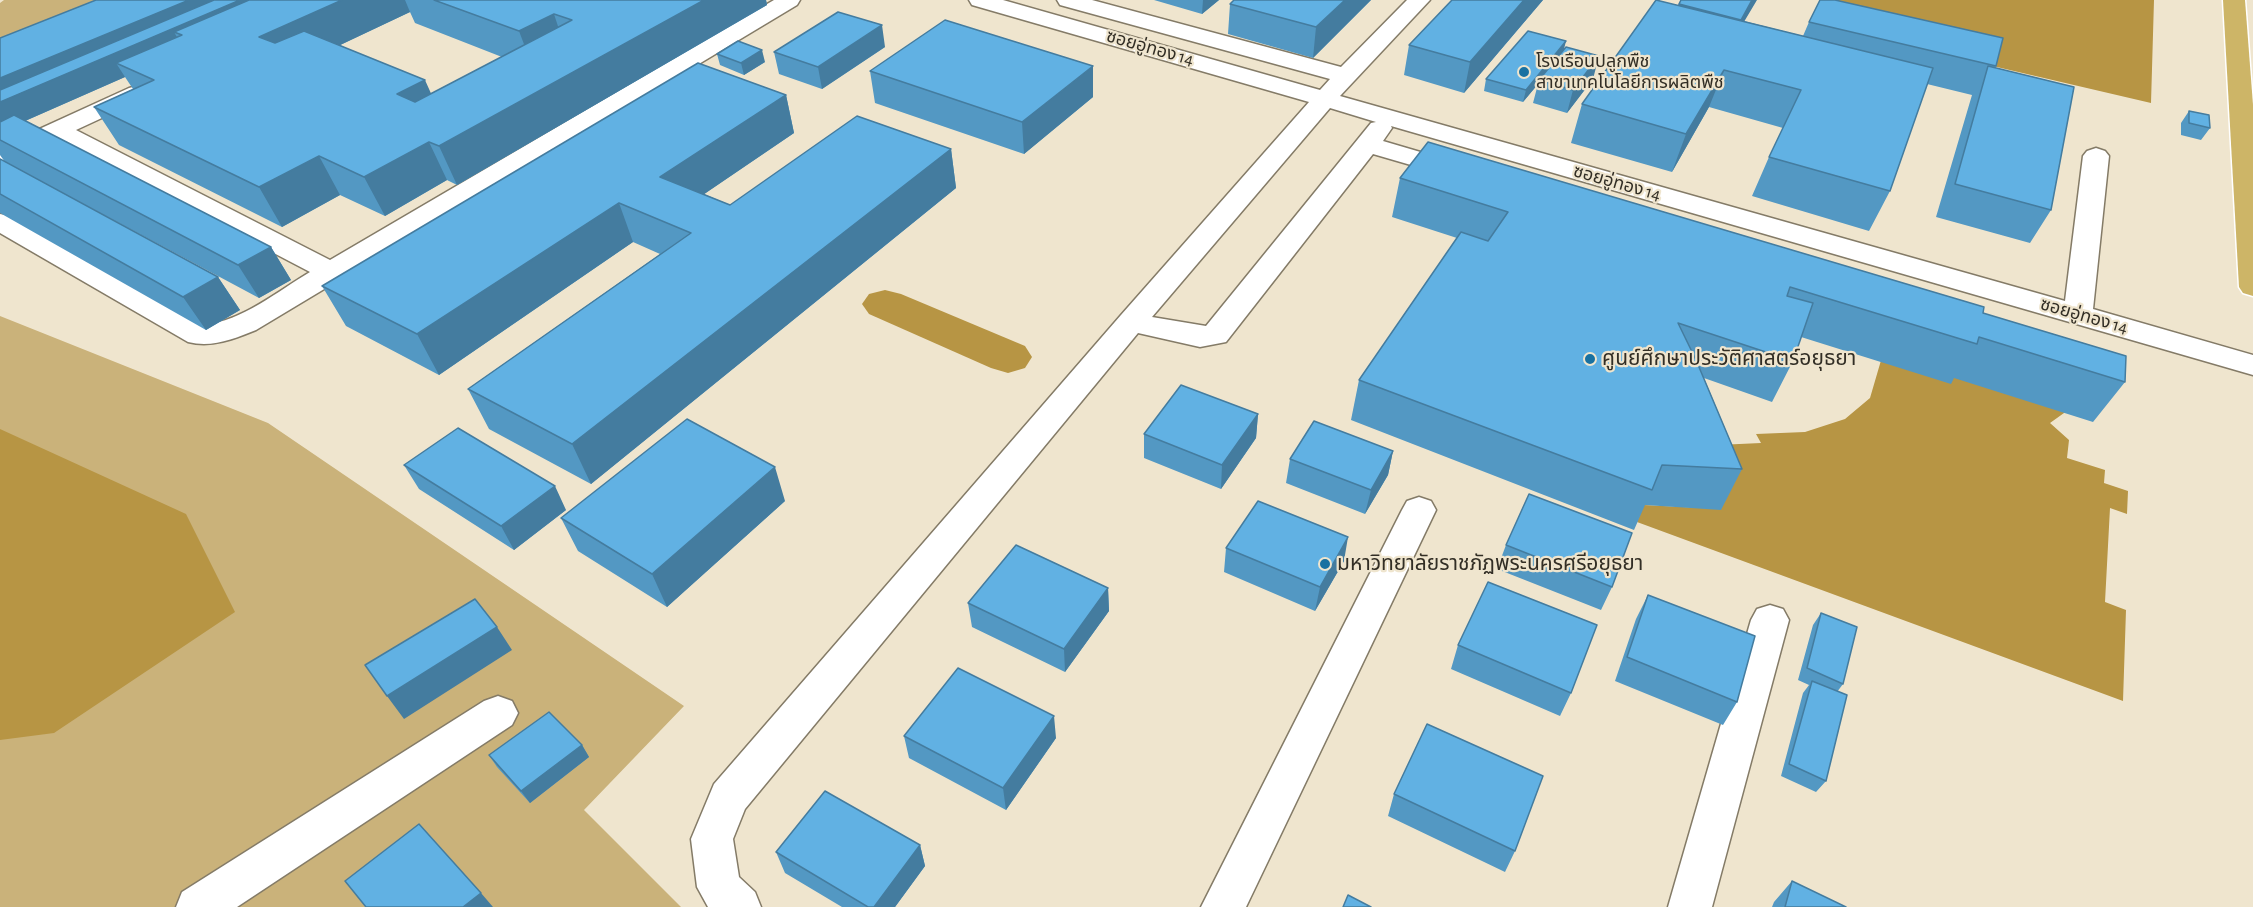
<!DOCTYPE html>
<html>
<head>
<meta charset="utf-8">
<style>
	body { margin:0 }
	canvas { display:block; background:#efe5ce }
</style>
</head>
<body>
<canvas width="2253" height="907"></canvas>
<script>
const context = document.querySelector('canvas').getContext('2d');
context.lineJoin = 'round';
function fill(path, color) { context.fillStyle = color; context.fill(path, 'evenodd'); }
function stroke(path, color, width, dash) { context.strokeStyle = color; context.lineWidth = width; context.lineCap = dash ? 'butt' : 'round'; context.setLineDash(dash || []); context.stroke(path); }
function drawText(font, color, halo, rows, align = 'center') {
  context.font = font + ' "Alegreya Sans","Noto Sans Thai",sans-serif'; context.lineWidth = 4.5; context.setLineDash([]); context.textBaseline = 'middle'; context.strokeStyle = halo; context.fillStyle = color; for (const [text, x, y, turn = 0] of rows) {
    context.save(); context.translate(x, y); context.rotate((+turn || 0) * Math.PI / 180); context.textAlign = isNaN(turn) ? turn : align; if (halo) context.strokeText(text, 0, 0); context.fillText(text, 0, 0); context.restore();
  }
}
const green = new Path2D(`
	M 4,0 L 147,0 L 0,60 L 0,3 Z
	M 0,316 L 268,423 L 684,706 L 584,810 L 681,907 L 0,907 Z`);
const water = new Path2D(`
	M 1836,0 L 2154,0 L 2151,103 L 1830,28 Z
	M 1950,336 L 2071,408 L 2050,423 L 2069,440 L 2067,458 L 2105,470 L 2104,483 L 2128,491 L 2127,514 L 2110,508 L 2105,602 L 2126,610 L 2123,701 L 1637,522 L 1644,505 L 1721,509 L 1696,446 L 1761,443 L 1756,434 L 1805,432 L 1845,419 L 1870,398 L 1882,357 Z
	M 0,429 L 186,514 L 235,612 L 54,733 L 0,740 Z`);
const canal = new Path2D(`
	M 885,290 L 901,294 L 1025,346 L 1032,357 L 1025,368 L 1008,373 L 991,368 L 869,314 L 862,304 L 869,294 Z`);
const minor = new Path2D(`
	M 774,0 L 800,0 L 797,5 L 256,330 C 234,339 212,348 188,342 L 0,233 L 0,214 L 10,216 L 204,325 C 242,321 278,291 310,272 L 56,139 L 0,164 L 0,147 L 129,88 L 137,86 L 145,88 L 149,93 L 145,98 L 76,130 L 330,260 Z
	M 969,0 L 1003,0 L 1320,90 L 1330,79 L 1060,5 L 1057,0 L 1092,0 L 1341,67 L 1407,0 L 1430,0 L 1340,96 L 2065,301 L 2083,156 L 2087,151 L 2096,148 L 2105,151 L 2109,156 L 2093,309 L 2253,355 L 2253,375 L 1391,126 L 1392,128 L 1383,141 L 1468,166 L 1472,171 L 1468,176 L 1459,179 L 1373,154 L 1226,342 L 1200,347 L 1138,333 L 745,809 L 733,839 L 739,877 L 755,892 L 761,907 L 708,907 L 697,887 L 691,839 L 714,784 L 1121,315 L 1309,102 L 972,5 ZM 1330,108 L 1376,122 L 1371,123 L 1206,326 L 1152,317 Z
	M 1419,497 L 1431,501 L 1436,510 L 1246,907 L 1201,907 L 1402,510 L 1407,501 Z
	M 1770,605 L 1783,609 L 1789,620 L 1712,907 L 1668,907 L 1751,620 L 1757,609 Z
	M 498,696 L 512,701 L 518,713 L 512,725 L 237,907 L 176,907 L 182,892 L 484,701 Z`);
const major = new Path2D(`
	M 2223,0 L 2245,0 L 2253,105 L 2253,296 L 2243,293 L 2239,287 Z`);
const wall = new Path2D(`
	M 96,0 L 766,0 L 767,5 L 457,185 L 447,180 L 385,216 L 340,195 L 282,227 L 119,145 L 94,107 L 133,89 L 125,77 L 25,121 L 271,247 L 291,280 L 259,298 L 5,162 L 0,155 L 0,38 ZM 410,12 L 415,23 L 502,57 L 431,94 L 340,45 Z
	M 1154,0 L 1219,0 L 1202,14 Z
	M 1371,0 L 1313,58 L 1228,34 L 1230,4 Z
	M 1452,0 L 1543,0 L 1464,93 L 1404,75 L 1409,45 Z
	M 1681,0 L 1744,21 L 1803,36 L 1809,22 L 1996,66 L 1995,68 L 2051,210 L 2030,243 L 1936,217 L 1972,95 L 1927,84 L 1890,191 L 1869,231 L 1752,196 L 1769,157 L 1783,128 L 1709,107 L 1672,172 L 1571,143 L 1582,104 L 1678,5 Z
	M 885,47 L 822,89 L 779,74 L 774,52 Z
	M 1563,50 L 1593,79 L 1567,113 L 1533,103 L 1538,84 L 1523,102 L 1484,91 L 1486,79 Z
	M 717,54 L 765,62 L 744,75 L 720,65 Z
	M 870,71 L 1093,97 L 1024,154 L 875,103 Z
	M 786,95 L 794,133 L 704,194 L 730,205 L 951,149 L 956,188 L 591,484 L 489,429 L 468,389 L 660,254 L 633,242 L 439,375 L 346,326 L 322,286 Z
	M 2189,111 L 2210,128 L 2201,140 L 2181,135 L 2181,123 Z
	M 0,159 L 218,277 L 240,310 L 206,330 L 0,213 Z
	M 1400,178 L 1983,313 L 2125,382 L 2093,422 L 1954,378 L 1951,384 L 1801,337 L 1793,361 L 1772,402 L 1704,378 L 1742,469 L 1721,510 L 1645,505 L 1634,530 L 1351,420 L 1359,380 L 1457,238 L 1392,217 Z
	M 1258,414 L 1256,438 L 1221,489 L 1144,458 L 1144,434 Z
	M 1393,451 L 1388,475 L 1365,514 L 1286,483 L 1290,459 Z
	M 404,465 L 566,510 L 514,550 L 419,489 Z
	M 785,501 L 667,607 L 578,551 L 561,518 Z
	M 1506,545 L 1612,587 L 1601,610 L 1497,569 Z
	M 1226,548 L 1344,561 L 1315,611 L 1224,572 Z
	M 1108,588 L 1109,611 L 1065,672 L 972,627 L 968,603 Z
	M 1648,595 L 1737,702 L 1723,725 L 1615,681 L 1636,619 Z
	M 1821,613 L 1843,684 L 1837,692 L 1826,781 L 1816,792 L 1781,776 L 1803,693 L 1809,685 L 1798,680 L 1813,625 Z
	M 1458,645 L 1571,693 L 1560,716 L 1451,669 Z
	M 904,736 L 1056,738 L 1006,810 L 909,758 Z
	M 582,745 L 589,757 L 530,803 L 497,767 L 489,755 Z
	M 1394,794 L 1515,851 L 1505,872 L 1388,816 Z
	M 920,845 L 925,866 L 895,907 L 842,907 L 785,873 L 776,852 Z
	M 1792,881 L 1785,907 L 1772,907 L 1774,902 Z`);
const shadedWall = new Path2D(`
	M 189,0 L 301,0 L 182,35 L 174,32 L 185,51 L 116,63 L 125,77 L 0,132 L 0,78 Z
	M 342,0 L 405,0 L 410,12 L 279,74 L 259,37 Z
	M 704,0 L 766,0 L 767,5 L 457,185 L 439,146 Z
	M 1203,0 L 1219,0 L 1202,14 Z
	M 1345,0 L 1371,0 L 1313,58 L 1316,27 Z
	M 1524,0 L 1543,0 L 1464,93 L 1470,62 Z
	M 1752,0 L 1757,0 L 1732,42 L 1741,20 Z
	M 554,14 L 566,51 L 533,68 L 519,31 Z
	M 882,25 L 885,47 L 822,89 L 818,67 Z
	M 1566,41 L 1563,53 L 1539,80 L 1538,84 L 1523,102 L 1526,90 Z
	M 762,50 L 765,62 L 744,75 L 741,63 Z
	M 1599,56 L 1593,79 L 1567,113 L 1573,90 Z
	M 1093,66 L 1093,97 L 1024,154 L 1022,122 Z
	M 1724,70 L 1709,107 L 1672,172 L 1686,134 Z
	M 425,80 L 442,118 L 397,94 Z
	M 786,95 L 794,133 L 672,216 L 660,177 Z
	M 429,142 L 447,180 L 385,216 L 364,177 Z
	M 951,149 L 956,188 L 591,484 L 572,444 Z
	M 319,156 L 340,195 L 282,227 L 259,187 Z
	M 619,203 L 633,242 L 439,375 L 417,334 Z
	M 271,247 L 291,280 L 259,298 L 238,265 Z
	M 218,277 L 240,310 L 206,330 L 183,297 Z
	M 1258,414 L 1256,438 L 1221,489 L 1222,465 Z
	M 1393,451 L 1388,475 L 1365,514 L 1371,490 Z
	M 775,467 L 785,501 L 667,607 L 652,574 Z
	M 555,486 L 566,510 L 514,550 L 501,526 Z
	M 1348,537 L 1344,561 L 1315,611 L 1320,587 Z
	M 1108,588 L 1109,611 L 1065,672 L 1064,649 Z
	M 497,627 L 512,650 L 404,719 L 387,696 Z
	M 1054,716 L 1056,738 L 1006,810 L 1003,788 Z
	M 582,745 L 589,757 L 530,803 L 521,791 Z
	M 920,845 L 925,866 L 895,907 L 874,907 Z
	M 481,893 L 493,907 L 463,907 Z`);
const building = new Path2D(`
	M 96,0 L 189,0 L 0,78 L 0,38 Z
	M 214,0 L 240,0 L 0,102 L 0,90 Z
	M 249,0 L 342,0 L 259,37 L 275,43 L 304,31 L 425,80 L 397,94 L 415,102 L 572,20 L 554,14 L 519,31 L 434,0 L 704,0 L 439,146 L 429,142 L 364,177 L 319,156 L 259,187 L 94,107 L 154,80 L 116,63 L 182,35 L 174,32 Z
	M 1234,0 L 1345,0 L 1316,27 L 1230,4 Z
	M 1452,0 L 1524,0 L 1470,62 L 1409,45 Z
	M 1656,0 L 1933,68 L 1890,191 L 1769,157 L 1801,90 L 1724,70 L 1686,134 L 1582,104 Z
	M 1681,0 L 1752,0 L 1741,20 L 1679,4 Z
	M 1820,0 L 1835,0 L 2003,38 L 1996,66 L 1809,22 Z
	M 838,12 L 882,25 L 818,67 L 774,52 Z
	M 945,20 L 1093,66 L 1022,122 L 870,71 Z
	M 1528,31 L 1566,41 L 1526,90 L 1486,79 Z
	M 738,41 L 762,50 L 741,63 L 717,54 Z
	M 1566,47 L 1599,56 L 1573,90 L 1539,80 Z
	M 698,63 L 786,95 L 660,177 L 730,205 L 857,116 L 951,149 L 572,444 L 468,389 L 691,233 L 619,203 L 417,334 L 322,286 Z
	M 1988,66 L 2074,87 L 2051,210 L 1955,184 Z
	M 2189,111 L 2209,115 L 2210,128 L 2189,123 Z
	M 14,115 L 271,247 L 238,265 L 0,140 L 0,122 Z
	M 1428,142 L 1984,307 L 1983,313 L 2126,356 L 2125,382 L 1979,337 L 1977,344 L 1790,287 L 1787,296 L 1813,303 L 1793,361 L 1678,323 L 1696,360 L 1742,469 L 1662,465 L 1652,490 L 1359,380 L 1461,232 L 1488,241 L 1508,212 L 1400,178 Z
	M 0,159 L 218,277 L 183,297 L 0,194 Z
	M 1181,385 L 1258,414 L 1222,465 L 1144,434 Z
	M 687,419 L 775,467 L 652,574 L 561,518 Z
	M 1314,421 L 1393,451 L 1371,490 L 1290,459 Z
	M 458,428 L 555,486 L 501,526 L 404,465 Z
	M 1529,494 L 1632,533 L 1612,587 L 1506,545 Z
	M 1258,501 L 1348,537 L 1320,587 L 1226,548 Z
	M 1016,545 L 1108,588 L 1064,649 L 968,603 Z
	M 1488,582 L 1597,625 L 1571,693 L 1458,645 Z
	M 1648,595 L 1755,636 L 1737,702 L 1627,657 Z
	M 475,599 L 497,627 L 387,696 L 365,665 Z
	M 1821,613 L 1857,627 L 1843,684 L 1807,668 Z
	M 958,668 L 1054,716 L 1003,788 L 904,736 Z
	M 1812,681 L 1847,695 L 1826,781 L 1789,764 Z
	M 549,712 L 582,745 L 521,791 L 489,755 Z
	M 1427,724 L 1543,776 L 1515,851 L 1394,794 Z
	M 825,791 L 920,845 L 874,907 L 868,907 L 776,852 Z
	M 419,824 L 481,893 L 463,907 L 366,907 L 345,881 Z
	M 1792,881 L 1846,907 L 1785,907 Z
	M 1348,895 L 1371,907 L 1343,907 Z`);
const markers = [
	[1524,72,6,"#1971a1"],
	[1590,359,6,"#1971a1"],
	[1325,564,6,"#1971a1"]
];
const farStreetnames = [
	["ซอยอู่ทอง 14",1150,48,16],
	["ซอยอู่ทอง 14",1617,183,16],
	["ซอยอู่ทอง 14",2084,316,16]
];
const farPoinames = [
	["โรงเรือนปลูกพืช",1536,62],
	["สาขาเทคโนโลยีการผลิตพืช",1536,83]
];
const poiNames = [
	["ศูนย์ศึกษาประวัติศาสตร์อยุธยา",1602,359],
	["มหาวิทยาลัยราชภัฏพระนครศรีอยุธยา",1337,564]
];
fill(green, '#cab27a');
fill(water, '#b79544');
fill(canal, '#b79544');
stroke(minor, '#847b67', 3);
stroke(major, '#fff', 3);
fill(minor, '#fff');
fill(major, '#cdb567');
fill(wall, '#5398c3');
fill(shadedWall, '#447c9f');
fill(building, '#61b1e3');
stroke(building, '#447c9f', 1.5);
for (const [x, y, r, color] of markers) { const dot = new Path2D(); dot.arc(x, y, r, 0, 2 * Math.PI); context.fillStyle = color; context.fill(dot); stroke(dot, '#efe5ce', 2); }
drawText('18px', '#322e25', '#efe5ce', farStreetnames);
drawText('18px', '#322e25', '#efe5ce', farPoinames, 'left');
drawText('21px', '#322e25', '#efe5ce', poiNames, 'left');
</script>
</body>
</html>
